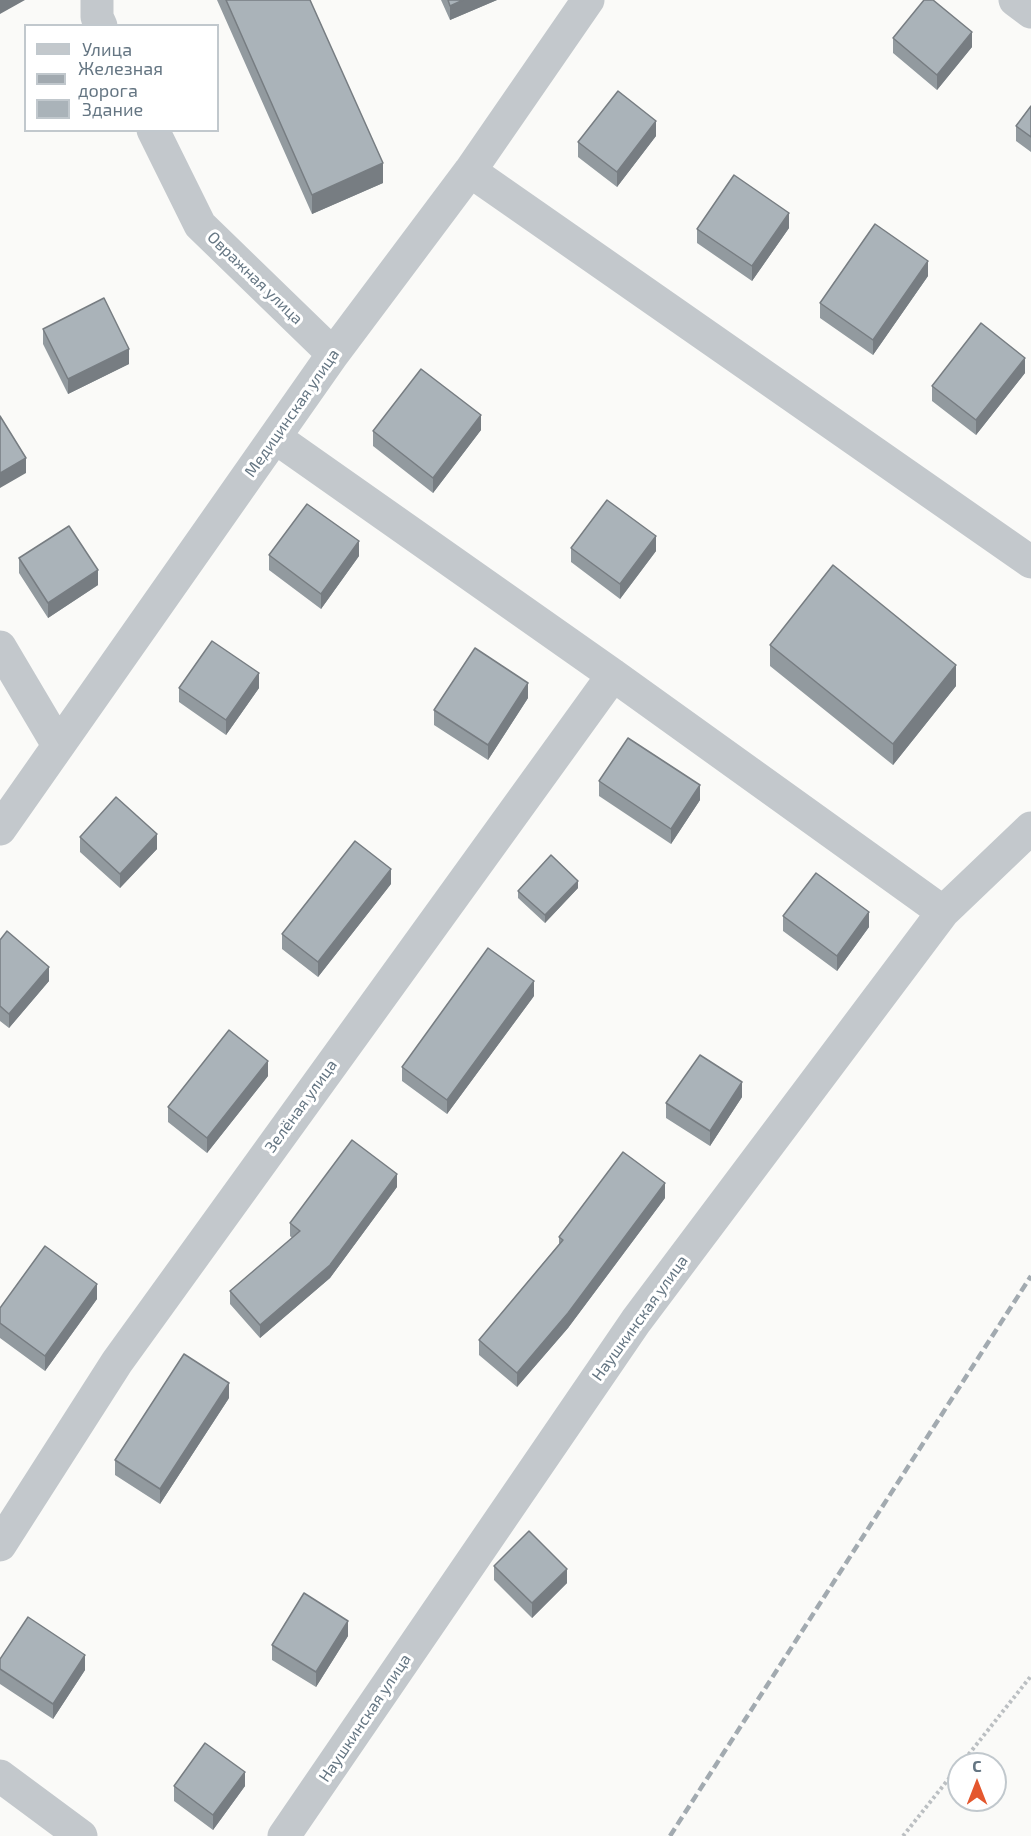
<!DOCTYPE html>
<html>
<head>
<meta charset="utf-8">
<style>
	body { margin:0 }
	#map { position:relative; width:1031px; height:1836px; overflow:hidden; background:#fafaf8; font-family:"Exo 2",sans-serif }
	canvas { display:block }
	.legend { position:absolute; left:24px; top:24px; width:195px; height:108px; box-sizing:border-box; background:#fff; border:2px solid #c1c8cd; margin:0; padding:8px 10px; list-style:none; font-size:18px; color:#657683 }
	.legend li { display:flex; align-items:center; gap:12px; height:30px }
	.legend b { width:30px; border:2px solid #c1c8cd }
	.north { position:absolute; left:947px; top:1752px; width:60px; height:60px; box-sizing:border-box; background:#fff; border:2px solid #c1c8cd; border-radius:50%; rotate:0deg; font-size:16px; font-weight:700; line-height:24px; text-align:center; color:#657683 }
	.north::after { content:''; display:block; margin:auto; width:21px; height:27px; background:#e4572e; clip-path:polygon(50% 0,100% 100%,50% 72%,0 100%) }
</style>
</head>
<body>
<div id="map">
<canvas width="1031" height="1836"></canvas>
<ul class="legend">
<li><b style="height:8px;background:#c3c8cc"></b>Улица</li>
<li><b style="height:8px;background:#a2aab0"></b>Железная дорога</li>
<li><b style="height:16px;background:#aab3b9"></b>Здание</li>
</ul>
<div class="north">С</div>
</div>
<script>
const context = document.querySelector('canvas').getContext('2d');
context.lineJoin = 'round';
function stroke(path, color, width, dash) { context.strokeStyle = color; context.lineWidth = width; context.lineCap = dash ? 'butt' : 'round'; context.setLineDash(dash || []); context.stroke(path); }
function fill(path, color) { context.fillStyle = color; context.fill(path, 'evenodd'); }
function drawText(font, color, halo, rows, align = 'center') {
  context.font = font + ' "Exo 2",sans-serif'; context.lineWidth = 6; context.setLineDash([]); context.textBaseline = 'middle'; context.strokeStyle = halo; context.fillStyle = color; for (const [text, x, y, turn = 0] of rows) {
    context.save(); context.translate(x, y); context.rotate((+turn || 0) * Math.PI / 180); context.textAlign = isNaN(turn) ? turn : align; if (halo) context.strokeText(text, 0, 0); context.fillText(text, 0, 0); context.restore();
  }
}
const path = new Path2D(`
	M 961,1764 L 1031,1676
	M 903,1836 L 959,1766`);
const minor = new Path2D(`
	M 97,0 L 97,17 L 101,26
	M 1015,0 L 1031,12
	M 153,130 L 200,225 L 333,354
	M 470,171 L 1031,562
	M 276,438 L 613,675 L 943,912
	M 0,647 L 58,745
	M 0,829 L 333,354 L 470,171 L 588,0
	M 0,1545 L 117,1362 L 613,675
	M 0,1776 L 81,1836
	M 284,1836 L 636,1321 L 943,912 L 1031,828`);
const rail = new Path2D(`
	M 670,1836 L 1031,1276`);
const wall = new Path2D(`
	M 217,0 L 310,0 L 383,183 L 312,214 Z
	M 441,0 L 497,0 L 450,20 Z
	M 893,38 L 972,47 L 937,90 L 893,53 Z
	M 1031,106 L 1031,152 L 1016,141 L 1016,126 Z
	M 656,136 L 617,187 L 578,157 L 578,142 Z
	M 789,228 L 752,281 L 697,243 L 697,229 Z
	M 928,276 L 873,355 L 820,318 L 820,303 Z
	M 43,329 L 129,364 L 68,394 L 43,344 Z
	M 1025,373 L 976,435 L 932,401 L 932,386 Z
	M 481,430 L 433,493 L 373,446 L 373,431 Z
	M 571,548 L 656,551 L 620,599 L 571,562 Z
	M 269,555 L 359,556 L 321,609 L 269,570 Z
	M 19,558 L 98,585 L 48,618 L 19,573 Z
	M 770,645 L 956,686 L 893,765 L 770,666 Z
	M 179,688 L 259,688 L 226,735 L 179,702 Z
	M 528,698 L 488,760 L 434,725 L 434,710 Z
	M 599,781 L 700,800 L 671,844 L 599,796 Z
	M 80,837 L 157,849 L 120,888 L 80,852 Z
	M 391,884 L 318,977 L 282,949 L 282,934 Z
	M 578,888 L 545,923 L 518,898 L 518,891 Z
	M 783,916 L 869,927 L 837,971 L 783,931 Z
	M 0,940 L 49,981 L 9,1028 L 0,1021 Z
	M 534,996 L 447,1114 L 402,1081 L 402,1067 Z
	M 268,1076 L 207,1153 L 168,1122 L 168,1107 Z
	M 742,1097 L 710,1146 L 666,1118 L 666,1103 Z
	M 397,1187 L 330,1278 L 260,1338 L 230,1304 L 230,1291 L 292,1238 L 290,1236 L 290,1223 Z
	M 665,1198 L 568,1328 L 517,1387 L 479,1355 L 479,1340 L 559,1244 L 559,1237 Z
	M 97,1299 L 45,1371 L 0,1338 L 0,1308 Z
	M 229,1398 L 160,1504 L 115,1475 L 115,1460 Z
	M 494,1566 L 567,1583 L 532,1618 L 494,1580 Z
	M 348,1636 L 316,1687 L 272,1660 L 272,1645 Z
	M 0,1659 L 85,1670 L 53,1719 L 0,1684 Z
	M 174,1786 L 245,1786 L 213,1830 L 174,1801 Z`);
const shadedWall = new Path2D(`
	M 0,0 L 25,0 L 0,14 Z
	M 463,0 L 497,0 L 450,20 L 450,6 Z
	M 972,32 L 972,47 L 937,90 L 937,75 Z
	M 656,121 L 656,136 L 617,187 L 617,172 Z
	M 383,163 L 383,183 L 312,214 L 312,195 Z
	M 789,213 L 789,228 L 752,281 L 752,266 Z
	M 928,261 L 928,276 L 873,355 L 873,340 Z
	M 129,349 L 129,364 L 68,394 L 68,379 Z
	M 1025,358 L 1025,373 L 976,435 L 976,420 Z
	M 481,415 L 481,430 L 433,493 L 433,478 Z
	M 26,458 L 26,473 L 0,488 L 0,473 Z
	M 656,536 L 656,551 L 620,599 L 620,584 Z
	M 359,541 L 359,556 L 321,609 L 321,594 Z
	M 98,570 L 98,585 L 48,618 L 48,603 Z
	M 956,665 L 956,686 L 893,765 L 893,744 Z
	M 259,673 L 259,688 L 226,735 L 226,720 Z
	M 528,683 L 528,698 L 488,760 L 488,745 Z
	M 700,785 L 700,800 L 671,844 L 671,829 Z
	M 157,834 L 157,849 L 120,888 L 120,874 Z
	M 391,869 L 391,884 L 318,977 L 318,962 Z
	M 578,881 L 578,888 L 545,923 L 545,915 Z
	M 869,912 L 869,927 L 837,971 L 837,956 Z
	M 49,967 L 49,981 L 9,1028 L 9,1014 Z
	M 534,981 L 534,996 L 447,1114 L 447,1100 Z
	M 268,1061 L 268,1076 L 207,1153 L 207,1138 Z
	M 742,1082 L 742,1097 L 710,1146 L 710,1131 Z
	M 397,1174 L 397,1187 L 330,1278 L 260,1338 L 260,1325 Z
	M 665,1183 L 665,1198 L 568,1328 L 517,1387 L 517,1373 Z
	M 97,1284 L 97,1299 L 45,1371 L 45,1356 Z
	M 229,1383 L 229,1398 L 160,1504 L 160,1489 Z
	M 567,1569 L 567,1583 L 532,1618 L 532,1603 Z
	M 348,1621 L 348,1636 L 316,1687 L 316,1672 Z
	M 85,1655 L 85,1670 L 53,1719 L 53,1704 Z
	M 245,1772 L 245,1786 L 213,1830 L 213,1815 Z`);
const building = new Path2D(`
	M 226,0 L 310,0 L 383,163 L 312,195 Z
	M 448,0 L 463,0 L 450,6 Z
	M 924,0 L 933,0 L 972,32 L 937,75 L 893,38 Z
	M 618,91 L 656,121 L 617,172 L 578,142 Z
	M 1031,106 L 1031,137 L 1016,126 Z
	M 734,175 L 789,213 L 752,266 L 697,229 Z
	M 875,224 L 928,261 L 873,340 L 820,303 Z
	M 104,298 L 129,349 L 68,379 L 43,329 Z
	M 981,323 L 1025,358 L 976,420 L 932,386 Z
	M 421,369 L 481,415 L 433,478 L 373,431 Z
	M 0,416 L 26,458 L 0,473 Z
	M 607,500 L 656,536 L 620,584 L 571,548 Z
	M 307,504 L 359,541 L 321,594 L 269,555 Z
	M 69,526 L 98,570 L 48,603 L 19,558 Z
	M 833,565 L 956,665 L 893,744 L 770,645 Z
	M 212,641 L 259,673 L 226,720 L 179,688 Z
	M 475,648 L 528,683 L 488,745 L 434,710 Z
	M 628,738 L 700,785 L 671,829 L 599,781 Z
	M 116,797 L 157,834 L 120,874 L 80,837 Z
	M 355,841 L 391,869 L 318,962 L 282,934 Z
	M 551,855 L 578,881 L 545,915 L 518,891 Z
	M 816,873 L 869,912 L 837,956 L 783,916 Z
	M 7,931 L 49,967 L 9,1014 L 0,1006 L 0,940 Z
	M 488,948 L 534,981 L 447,1100 L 402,1067 Z
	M 229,1030 L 268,1061 L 207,1138 L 168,1107 Z
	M 700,1055 L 742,1082 L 710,1131 L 666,1103 Z
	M 352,1140 L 397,1174 L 330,1265 L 260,1325 L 230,1291 L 300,1231 L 290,1223 Z
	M 623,1152 L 665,1183 L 568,1313 L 517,1373 L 479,1340 L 563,1240 L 559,1237 Z
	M 45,1246 L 97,1284 L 45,1356 L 0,1323 L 0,1308 Z
	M 184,1354 L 229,1383 L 160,1489 L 115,1460 Z
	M 529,1531 L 567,1569 L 532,1603 L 494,1566 Z
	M 304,1593 L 348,1621 L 316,1672 L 272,1645 Z
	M 28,1617 L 85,1655 L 53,1704 L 0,1669 L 0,1659 Z
	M 205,1743 L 245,1772 L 213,1815 L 174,1786 Z`);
const streetNames = [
	["Овражная улица",255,278,44],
	["Медицинская улица",292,413,-55],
	["Зелёная улица",301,1106,-54],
	["Наушкинская улица",640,1318,-54],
	["Наушкинская улица",365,1718,-56]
];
stroke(path, '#bbbfc2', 4, [3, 3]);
stroke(minor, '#c3c8cc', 33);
stroke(rail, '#a2aab0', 4.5, [9, 4.5]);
fill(wall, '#929a9f');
fill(shadedWall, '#777d82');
fill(building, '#aab3b9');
stroke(building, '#777d82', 1.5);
drawText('16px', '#657683', '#fff', streetNames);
</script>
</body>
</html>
